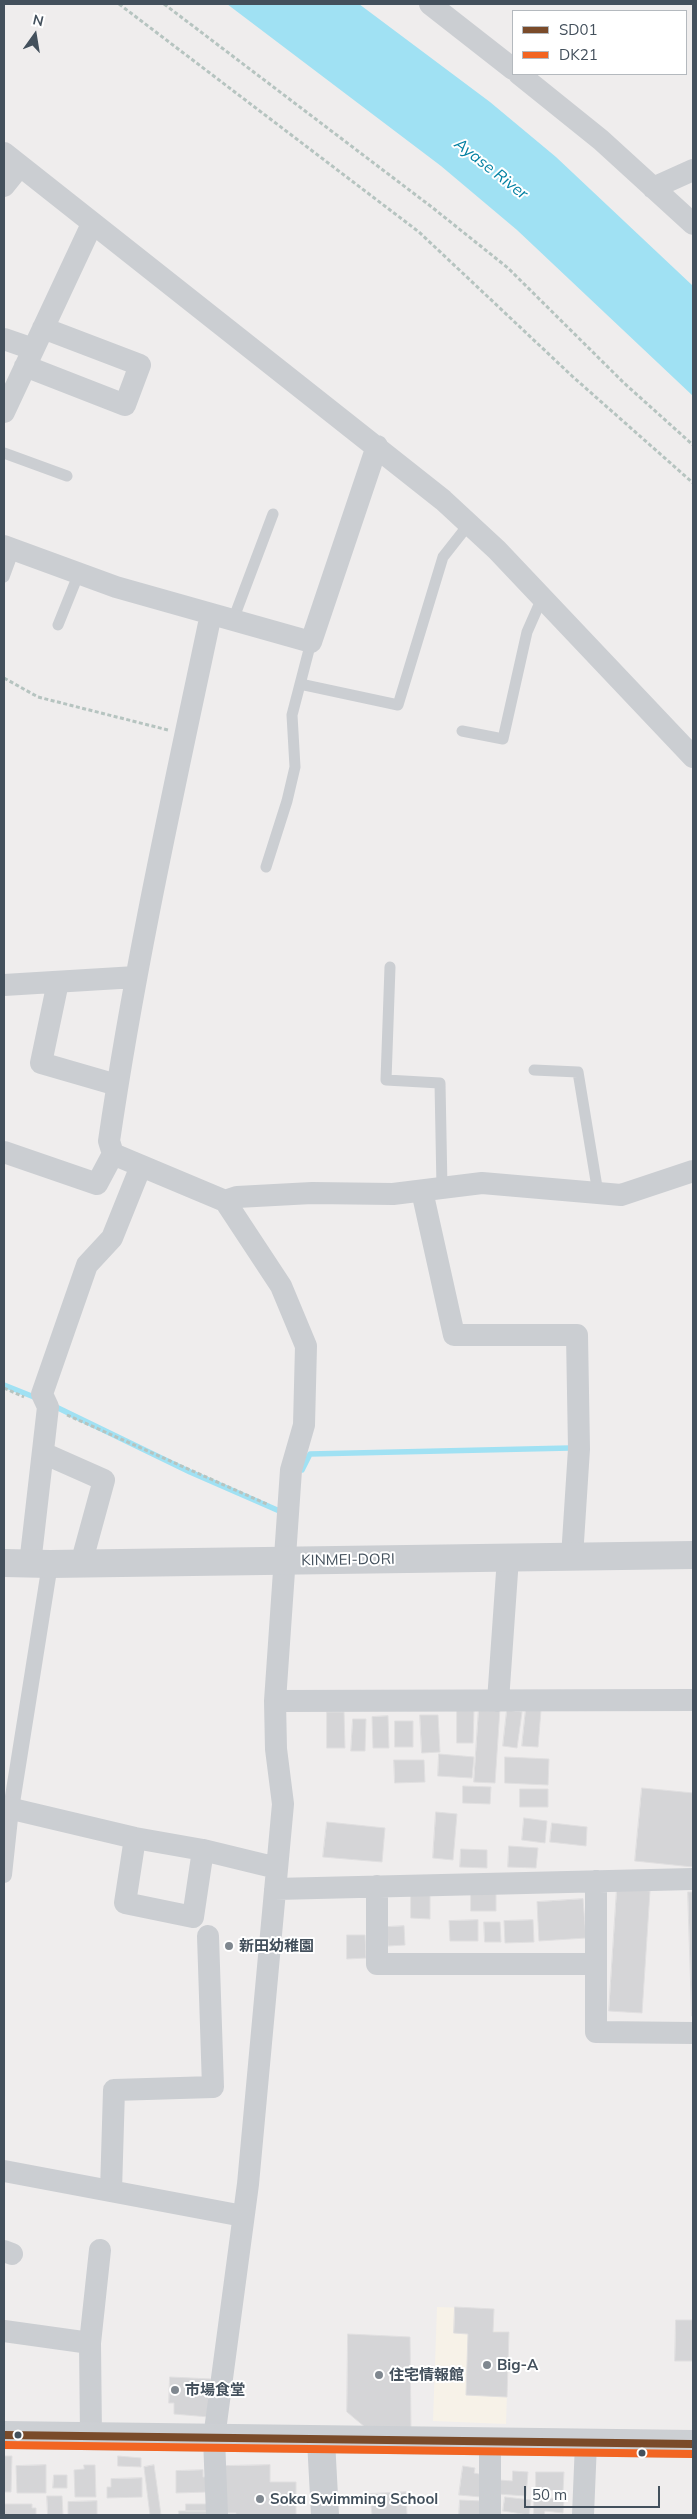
<!DOCTYPE html>
<html>
<head>
<meta charset="utf-8">
<style>
	body { margin:0 }
	#map { position:relative; width:697px; height:2519px; overflow:hidden; background:#efeded; font-family:Mulish,sans-serif }
	canvas { display:block }
	.frame { position:absolute; inset:0; border:5px solid #43505c; pointer-events:none }
	.legend { position:absolute; left:512px; top:10px; width:175px; height:65px; box-sizing:border-box; background:#fff; border:1px solid #b4b9be; margin:0; padding:6px 9px; list-style:none; font-size:15px; color:#43505c }
	.legend li { display:flex; align-items:center; gap:10px; height:25px }
	.legend b { width:25px; border:1px solid #b4b9be }
	.north { position:absolute; left:10px; top:10px; width:50px; height:50px; -webkit-text-stroke:4px #fff; paint-order:stroke; rotate:13deg; font-size:14px; font-weight:700; line-height:20px; text-align:center; color:#43505c }
	.north::after { content:''; display:block; margin:auto; width:18px; height:22px; background:#43505c; clip-path:polygon(50% 0,100% 100%,50% 72%,0 100%) }
	.scale { position:absolute; left:524px; top:2486px; width:136px; height:22px; box-sizing:border-box; border:2px solid #43505c; border-top:0; padding-left:6px; font-size:15px; line-height:18px; white-space:nowrap; color:#43505c; -webkit-text-stroke:4px #fff; paint-order:stroke }
</style>
</head>
<body>
<div id="map">
<canvas width="697" height="2519"></canvas>
<div class="frame"></div>
<ul class="legend">
<li><b style="height:6px;background:#7a4b2a"></b>SD01</li>
<li><b style="height:6px;background:#f26522"></b>DK21</li>
</ul>
<div class="north">N</div>
<div class="scale">50 m</div>
</div>
<script>
const context = document.querySelector('canvas').getContext('2d');
context.lineJoin = 'round';
function fill(path, color) { context.fillStyle = color; context.fill(path, 'evenodd'); }
function stroke(path, color, width, dash) { context.strokeStyle = color; context.lineWidth = width; context.lineCap = dash ? 'butt' : 'round'; context.setLineDash(dash || []); context.stroke(path); }
function drawText(font, color, halo, rows, align = 'center') {
  context.font = font + ' Mulish,"Noto Sans JP",sans-serif'; context.lineWidth = 4; context.setLineDash([]); context.textBaseline = 'middle'; context.strokeStyle = halo; context.fillStyle = color; for (const [text, x, y, turn = 0] of rows) {
    context.save(); context.translate(x, y); context.rotate((+turn || 0) * Math.PI / 180); context.textAlign = isNaN(turn) ? turn : align; if (halo) context.strokeText(text, 0, 0); context.fillText(text, 0, 0); context.restore();
  }
}
const commercial = new Path2D(`
	M 437,2307 L 494,2309 L 493,2331 L 509,2332 L 506,2424 L 433,2421 Z`);
const water = new Path2D(`
	M 227,4 L 359,4 L 490,102 L 556,157 L 693,286 L 693,396 L 517,230 L 441,166 Z`);
const stream = new Path2D(`
	M 4,1385 L 39,1399
	M 54,1406 L 190,1472 L 284,1513
	M 302,1470 L 310,1454 L 570,1448`);
const building = new Path2D(`
	M 479,1707 L 500,1708 L 495,1783 L 474,1782 Z
	M 526,1708 L 541,1710 L 538,1747 L 522,1746 Z
	M 457,1709 L 474,1709 L 473,1743 L 457,1743 Z
	M 507,1710 L 522,1712 L 517,1748 L 503,1746 Z
	M 327,1712 L 344,1712 L 345,1748 L 327,1748 Z
	M 420,1715 L 438,1715 L 440,1752 L 422,1753 Z
	M 388,1716 L 389,1748 L 373,1748 L 372,1717 Z
	M 353,1719 L 366,1719 L 365,1751 L 351,1751 Z
	M 395,1721 L 413,1721 L 413,1747 L 395,1747 Z
	M 439,1754 L 474,1757 L 472,1778 L 438,1776 Z
	M 505,1757 L 549,1759 L 548,1785 L 505,1783 Z
	M 394,1760 L 424,1760 L 425,1782 L 395,1783 Z
	M 463,1786 L 491,1787 L 490,1804 L 463,1803 Z
	M 642,1788 L 693,1793 L 693,1867 L 635,1861 Z
	M 520,1789 L 548,1789 L 548,1807 L 520,1807 Z
	M 436,1812 L 457,1814 L 453,1860 L 433,1858 Z
	M 524,1818 L 547,1821 L 545,1843 L 522,1840 Z
	M 327,1822 L 385,1828 L 382,1862 L 323,1857 Z
	M 552,1823 L 587,1827 L 586,1846 L 550,1842 Z
	M 509,1846 L 538,1848 L 536,1868 L 508,1867 Z
	M 461,1849 L 487,1850 L 487,1868 L 460,1867 Z
	M 617,1888 L 650,1891 L 642,2013 L 609,2011 Z
	M 471,1891 L 496,1891 L 496,1911 L 471,1911 Z
	M 688,1892 L 693,1892 L 693,2016 L 692,2016 Z
	M 411,1894 L 430,1894 L 430,1919 L 411,1918 Z
	M 583,1899 L 586,1938 L 539,1941 L 537,1902 Z
	M 478,1920 L 478,1941 L 450,1941 L 449,1921 Z
	M 533,1920 L 534,1942 L 505,1943 L 504,1921 Z
	M 484,1922 L 500,1922 L 501,1942 L 485,1942 Z
	M 404,1926 L 405,1945 L 388,1946 L 387,1927 Z
	M 347,1935 L 365,1935 L 366,1958 L 347,1959 Z
	M 455,2307 L 494,2309 L 493,2332 L 509,2332 L 507,2397 L 466,2395 L 468,2334 L 454,2333 Z
	M 676,2320 L 693,2320 L 693,2361 L 675,2361 Z
	M 348,2334 L 410,2337 L 411,2430 L 366,2428 L 347,2412 Z
	M 170,2377 L 211,2379 L 209,2417 L 174,2414 L 174,2403 L 169,2403 Z
	M 4,2456 L 12,2456 L 11,2492 L 4,2492 Z
	M 118,2456 L 141,2458 L 141,2467 L 118,2466 Z
	M 46,2465 L 46,2493 L 17,2493 L 16,2466 Z
	M 84,2465 L 95,2465 L 96,2497 L 75,2497 L 74,2470 L 84,2469 Z
	M 154,2465 L 161,2515 L 150,2515 L 144,2467 Z
	M 270,2465 L 270,2482 L 296,2482 L 296,2515 L 236,2515 L 236,2513 L 225,2513 L 224,2466 Z
	M 463,2466 L 475,2468 L 474,2473 L 484,2475 L 481,2497 L 459,2495 Z
	M 203,2470 L 203,2477 L 207,2477 L 207,2492 L 176,2493 L 176,2471 Z
	M 513,2471 L 528,2472 L 526,2496 L 498,2494 L 499,2480 L 512,2481 Z
	M 536,2472 L 564,2472 L 563,2491 L 536,2490 Z
	M 54,2475 L 67,2475 L 67,2488 L 53,2488 Z
	M 142,2478 L 142,2497 L 107,2498 L 107,2487 L 111,2487 L 111,2479 Z
	M 406,2492 L 407,2515 L 372,2515 L 370,2494 Z
	M 47,2496 L 62,2496 L 63,2515 L 48,2515 Z
	M 505,2497 L 531,2500 L 529,2515 L 503,2511 Z
	M 534,2497 L 564,2499 L 563,2513 L 545,2511 L 544,2515 L 534,2514 Z
	M 460,2500 L 481,2501 L 480,2515 L 459,2515 Z
	M 97,2501 L 97,2515 L 68,2515 L 68,2502 Z
	M 4,2504 L 32,2504 L 32,2508 L 36,2508 L 36,2515 L 4,2515 Z
	M 186,2504 L 207,2504 L 207,2511 L 186,2511 Z
	M 179,2511 L 207,2511 L 207,2515 L 179,2515 Z`);
const path = new Path2D(`
	M 119,4 L 419,232 L 572,376 L 693,483
	M 164,4 L 433,208 L 508,268 L 624,383 L 693,445
	M 4,678 L 38,697 L 168,730
	M 4,1388 L 24,1397
	M 67,1415 L 269,1505`);
const service = new Path2D(`
	M 4,453 L 67,476
	M 4,577 L 14,550
	M 233,620 L 273,514
	M 58,625 L 79,573
	M 300,684 L 398,705 L 443,557 L 469,524
	M 462,731 L 503,739 L 527,632 L 542,598
	M 266,867 L 287,801 L 295,767 L 292,715 L 311,642
	M 390,967 L 386,1080 L 440,1083 L 442,1188
	M 534,1070 L 578,1072 L 598,1193`);
const pedestrian = new Path2D(`
	M 4,1875 L 11,1809 L 50,1564`);
const minor = new Path2D(`
	M 430,4 L 513,69
	M 519,74 L 601,140 L 693,224
	M 4,153 L 443,500 L 497,550 L 693,757
	M 4,186 L 20,166
	M 653,188 L 693,170
	M 4,339 L 33,349
	M 25,366 L 125,405 L 140,365 L 43,328
	M 4,412 L 92,224
	M 4,546 L 116,587 L 311,642 L 377,446
	M 211,614 C 174,789 135,963 109,1141 L 113,1154 L 225,1201 L 237,1197 L 312,1193 L 393,1194 L 482,1183 L 621,1195 L 693,1171
	M 58,982 L 41,1063 L 117,1085
	M 4,985 L 136,977
	M 4,1152 L 97,1184 L 113,1154
	M 422,1191 L 454,1335 L 577,1335 L 579,1449 L 572,1557
	M 43,1453 L 104,1480 L 81,1564
	M 30,1564 L 48,1407 L 42,1394 L 87,1265 L 112,1238 L 141,1166
	M 275,1701 L 693,1700
	M 498,1701 L 508,1558
	M 4,1807 L 135,1838 L 203,1850 L 277,1868
	M 135,1838 L 125,1903 L 193,1917 L 203,1850
	M 377,1886 L 377,1964 L 596,1964 L 596,1881
	M 275,1889 L 693,1879
	M 596,1964 L 596,2032 L 693,2033
	M 4,2171 L 243,2216
	M 111,2191 L 114,2090 L 213,2087 L 208,1936
	M 4,2251 L 12,2254
	M 4,2331 L 90,2343
	M 91,2436 L 90,2343 L 100,2250
	M 217,2515 L 214,2438 L 248,2184 L 283,1804 L 276,1749 L 275,1701 L 291,1470 L 304,1425 L 306,1346 L 281,1286 L 225,1201
	M 490,2515 L 490,2442
	M 583,2515 L 586,2443`);
const tertiary = new Path2D(`
	M 4,1563 L 50,1564 L 693,1555
	M 321,2440 L 325,2515`);
const secondary = new Path2D(`
	M 4,2435 L 693,2444`);
const bus1 = new Path2D(`
	M 4,2435 L 693,2444`);
const bus2 = new Path2D(`
	M 4,2445 L 693,2454`);
const markers = [
	[229,1946,5,"#7f878f"],
	[487,2365,5,"#7f878f"],
	[379,2375,5,"#7f878f"],
	[175,2390,5,"#7f878f"],
	[18,2435,4.5,"#43505c"],
	[642,2453,4.5,"#43505c"],
	[260,2499,5,"#7f878f"]
];
const streetNames = [
	["KINMEI-DORI",348,1560,-1]
];
const poiNames = [
	["新田幼稚園",239,1946],
	["Big-A",497,2365],
	["住宅情報館",389,2375],
	["市場食堂",185,2390],
	["Soka Swimming School",270,2499]
];
const waterNames = [
	["Ayase River",491,169,38]
];
fill(commercial, '#f7f2e8');
fill(water, '#a0e1f3');
stroke(stream, '#a0e1f3', 5.5);
fill(building, '#d5d5d7');
stroke(building, '#e0dfe0', 1);
stroke(path, '#b6c4c0', 3, [4, 2.5]);
stroke(service, '#cbced2', 11);
stroke(pedestrian, '#cbced2', 16);
stroke(minor, '#cbced2', 22);
stroke(tertiary, '#cbced2', 28);
stroke(secondary, '#cccfd3', 28);
stroke(bus1, '#7a4b2a', 8);
stroke(bus2, '#f26522', 8);
for (const [x, y, r, color] of markers) { const dot = new Path2D(); dot.arc(x, y, r, 0, 2 * Math.PI); context.fillStyle = color; context.fill(dot); stroke(dot, '#fff', 2); }
drawText('15px', '#43505c', '#fff', streetNames);
drawText('bold 15px', '#43505c', '#fff', poiNames, 'left');
drawText('italic 16px', '#0280a2', '#fff', waterNames);
</script>
</body>
</html>
